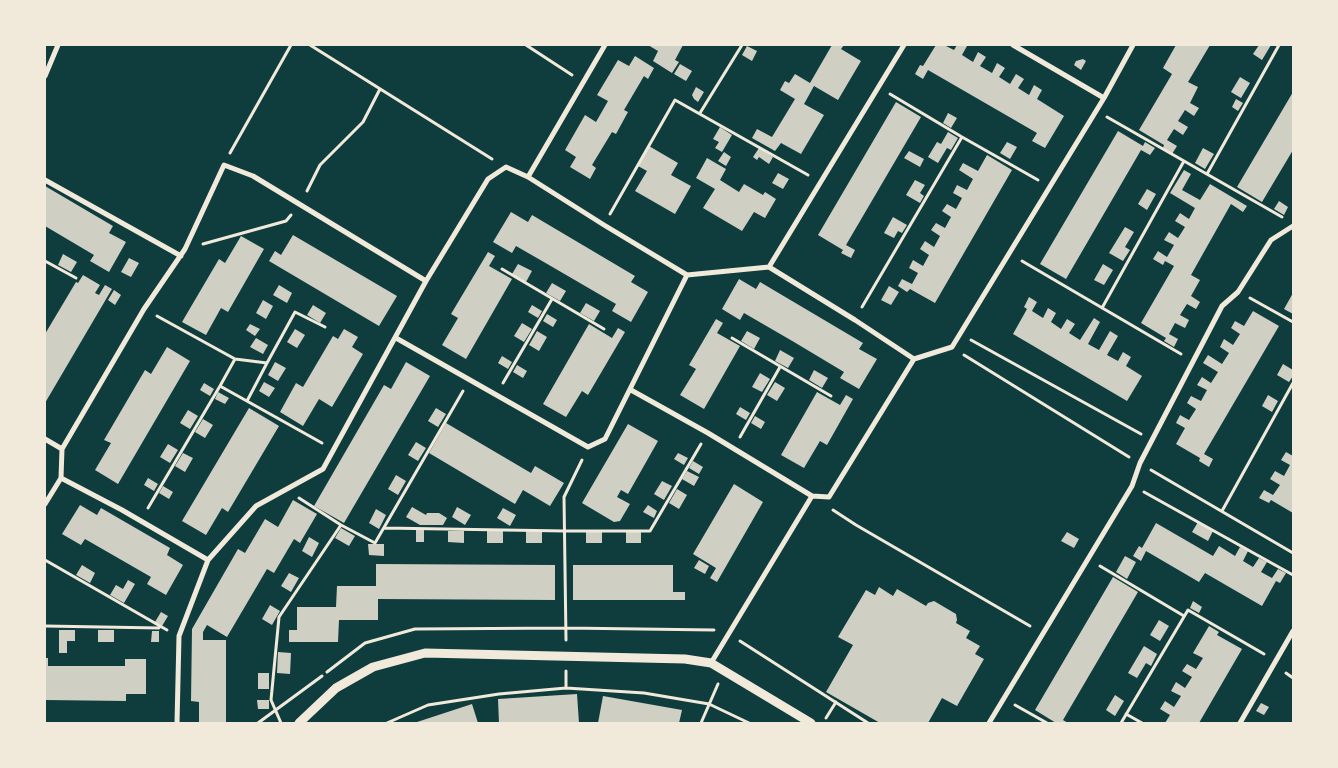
<!DOCTYPE html>
<html>
<head>
<meta charset="utf-8">
<style>
	body { margin:0 }
	#map { position:relative; width:1338px; height:768px; overflow:hidden; background:#0f3d3e; font-family:"PT Sans Narrow",sans-serif }
	canvas { display:block }
	.frame { position:absolute; inset:0; border:46px solid #f1e9da; pointer-events:none }
</style>
</head>
<body>
<div id="map">
<canvas width="1338" height="768"></canvas>
<div class="frame"></div>
</div>
<script>
const context = document.querySelector('canvas').getContext('2d');
context.lineJoin = 'round';
function fill(path, color) { context.fillStyle = color; context.fill(path, 'evenodd'); }
function stroke(path, color, width, dash) { context.strokeStyle = color; context.lineWidth = width; context.lineCap = dash ? 'butt' : 'round'; context.setLineDash(dash || []); context.stroke(path); }
const building = new Path2D(`
	M 648,45 L 683,45 L 675,60 L 679,62 L 672,73 L 653,61 L 658,51 Z
	M 832,45 L 844,45 L 841,49 L 861,61 L 838,100 L 814,86 L 804,104 L 824,115 L 801,154 L 781,143 L 775,151 L 752,138 L 757,129 L 772,137 L 795,99 L 780,90 L 785,81 L 789,83 L 795,74 L 810,83 Z
	M 936,45 L 944,45 L 954,50 L 957,45 L 966,45 L 967,46 L 962,55 L 973,62 L 978,52 L 986,57 L 980,66 L 992,73 L 997,63 L 1005,68 L 999,77 L 1010,84 L 1016,74 L 1024,79 L 1018,88 L 1029,95 L 1034,85 L 1042,90 L 1037,99 L 1064,116 L 1045,148 L 1032,141 L 1037,133 L 928,70 L 923,79 L 915,74 L 920,65 L 923,66 Z
	M 1176,45 L 1210,45 L 1188,82 L 1198,87 L 1190,103 L 1199,108 L 1194,116 L 1185,110 L 1178,121 L 1188,127 L 1183,135 L 1174,129 L 1167,140 L 1177,146 L 1172,154 L 1163,148 L 1164,145 L 1139,130 L 1172,74 L 1163,68 Z
	M 1259,45 L 1271,45 L 1262,60 L 1253,54 Z
	M 747,46 L 757,51 L 752,61 L 742,55 Z
	M 635,56 L 654,68 L 648,79 L 644,76 L 624,110 L 628,112 L 616,134 L 612,132 L 592,165 L 596,168 L 590,179 L 570,167 L 576,157 L 565,150 L 585,115 L 596,122 L 608,101 L 597,95 L 618,60 L 629,66 Z
	M 1083,59 L 1086,61 L 1081,70 L 1074,65 L 1076,61 Z
	M 680,64 L 692,71 L 686,81 L 674,74 Z
	M 1240,77 L 1250,83 L 1241,98 L 1231,92 Z
	M 696,87 L 704,92 L 698,102 L 694,99 L 692,95 Z
	M 1293,92 L 1293,150 L 1262,202 L 1237,187 Z
	M 1236,99 L 1243,103 L 1238,111 L 1232,107 Z
	M 896,102 L 921,117 L 846,245 L 855,250 L 851,258 L 841,253 L 843,250 L 818,235 Z
	M 948,113 L 957,118 L 951,128 L 943,123 Z
	M 720,127 L 732,135 L 722,152 L 715,148 L 719,142 L 713,139 Z
	M 1118,131 L 1143,146 L 1145,142 L 1155,148 L 1150,155 L 1141,150 L 1066,279 L 1040,264 Z
	M 948,132 L 958,138 L 951,150 L 947,148 L 938,163 L 928,157 L 937,142 L 941,144 Z
	M 1007,142 L 1017,147 L 1010,159 L 1000,153 Z
	M 649,146 L 678,163 L 671,175 L 691,186 L 675,214 L 635,191 L 647,171 L 638,166 Z
	M 759,148 L 773,157 L 769,164 L 759,157 L 757,160 L 753,157 Z
	M 1203,148 L 1214,154 L 1205,169 L 1195,163 Z
	M 909,151 L 924,159 L 920,167 L 904,158 Z
	M 724,152 L 731,157 L 726,166 L 718,161 Z
	M 987,155 L 1012,170 L 935,303 L 910,289 L 907,292 L 898,286 L 902,279 L 912,284 L 918,273 L 909,268 L 913,260 L 923,266 L 929,255 L 920,249 L 925,241 L 934,247 L 940,236 L 931,230 L 936,223 L 945,228 L 951,217 L 942,211 L 947,204 L 956,209 L 962,198 L 953,193 L 957,185 L 967,190 L 973,179 L 959,170 L 963,163 L 978,171 Z
	M 707,158 L 726,169 L 720,180 L 739,192 L 744,184 L 763,195 L 765,192 L 776,199 L 765,218 L 754,212 L 742,231 L 703,208 L 715,189 L 696,178 Z
	M 1184,170 L 1191,174 L 1182,190 L 1200,200 L 1210,184 L 1247,206 L 1243,212 L 1231,204 L 1191,275 L 1200,280 L 1191,296 L 1200,302 L 1196,309 L 1187,304 L 1180,315 L 1189,320 L 1185,328 L 1175,323 L 1169,334 L 1178,339 L 1174,347 L 1164,341 L 1166,338 L 1141,323 L 1174,266 L 1165,261 L 1163,265 L 1153,259 L 1158,251 L 1167,257 L 1174,245 L 1164,240 L 1169,232 L 1178,238 L 1185,227 L 1175,221 L 1180,213 L 1189,219 L 1195,208 L 1170,193 Z
	M 778,173 L 789,179 L 783,189 L 772,183 Z
	M 915,180 L 925,185 L 920,193 L 924,196 L 920,203 L 906,195 Z
	M 45,186 L 113,226 L 109,233 L 126,242 L 109,272 L 90,261 L 94,255 L 45,226 Z
	M 1147,189 L 1156,194 L 1147,210 L 1138,204 Z
	M 1279,201 L 1288,207 L 1284,215 L 1274,209 Z
	M 511,212 L 528,222 L 532,215 L 635,276 L 631,282 L 648,292 L 631,322 L 612,311 L 616,304 L 549,265 L 516,246 L 512,253 L 493,242 Z
	M 893,217 L 907,225 L 902,233 L 898,231 L 894,238 L 884,233 Z
	M 1125,227 L 1134,232 L 1125,247 L 1130,250 L 1123,261 L 1109,253 Z
	M 293,235 L 397,296 L 379,326 L 269,261 L 275,251 L 281,255 Z
	M 241,236 L 264,249 L 228,312 L 221,308 L 206,335 L 182,322 L 219,259 L 225,263 Z
	M 488,252 L 495,256 L 489,266 L 512,279 L 466,359 L 442,345 L 458,318 L 451,314 Z
	M 63,254 L 77,262 L 71,272 L 58,265 Z
	M 129,258 L 139,263 L 131,277 L 121,272 Z
	M 518,264 L 532,271 L 526,282 L 512,274 Z
	M 1103,264 L 1113,270 L 1104,285 L 1094,280 Z
	M 83,275 L 100,285 L 95,293 L 99,295 L 105,285 L 112,289 L 45,403 L 45,334 L 76,282 L 78,283 Z
	M 739,279 L 756,289 L 760,282 L 863,343 L 859,349 L 877,359 L 859,389 L 840,378 L 844,372 L 794,342 L 744,313 L 740,320 L 722,309 Z
	M 552,283 L 566,291 L 560,301 L 546,293 Z
	M 279,285 L 292,293 L 287,303 L 273,295 Z
	M 889,286 L 899,292 L 891,305 L 881,300 Z
	M 114,290 L 121,295 L 115,305 L 108,300 Z
	M 1293,293 L 1293,314 L 1284,309 Z
	M 1029,297 L 1037,302 L 1032,311 L 1043,318 L 1048,308 L 1056,313 L 1051,322 L 1061,329 L 1067,319 L 1075,324 L 1069,333 L 1080,340 L 1094,318 L 1100,322 L 1088,344 L 1099,350 L 1110,331 L 1118,336 L 1107,355 L 1118,361 L 1123,352 L 1131,357 L 1126,366 L 1142,376 L 1127,401 L 1013,334 L 1027,309 L 1024,307 Z
	M 263,300 L 273,306 L 266,319 L 256,313 Z
	M 586,303 L 600,311 L 594,321 L 580,313 Z
	M 313,305 L 326,313 L 320,323 L 307,315 Z
	M 532,305 L 542,311 L 538,318 L 528,312 Z
	M 1253,311 L 1279,326 L 1204,454 L 1213,459 L 1209,467 L 1199,461 L 1200,458 L 1176,444 L 1185,428 L 1176,423 L 1180,415 L 1189,420 L 1196,409 L 1187,403 L 1191,396 L 1201,401 L 1207,390 L 1197,385 L 1202,377 L 1211,383 L 1218,372 L 1203,363 L 1208,355 L 1222,364 L 1229,353 L 1220,347 L 1224,339 L 1233,345 L 1240,334 L 1231,328 L 1235,321 L 1244,326 Z
	M 547,314 L 557,320 L 553,327 L 543,321 Z
	M 716,319 L 723,323 L 717,333 L 740,346 L 704,409 L 680,395 L 696,369 L 689,365 Z
	M 522,323 L 532,329 L 524,342 L 514,336 Z
	M 250,324 L 260,329 L 255,336 L 246,330 Z
	M 589,324 L 612,338 L 618,328 L 625,332 L 588,395 L 582,391 L 566,417 L 543,404 Z
	M 295,329 L 305,335 L 297,348 L 287,342 Z
	M 344,329 L 358,337 L 352,347 L 363,354 L 332,407 L 319,399 L 303,426 L 280,412 L 296,383 L 303,387 L 333,336 L 338,339 Z
	M 537,331 L 547,337 L 539,351 L 529,345 Z
	M 747,331 L 760,338 L 754,349 L 741,341 Z
	M 256,338 L 268,345 L 263,354 L 250,347 Z
	M 167,347 L 190,361 L 118,484 L 95,470 L 111,443 L 104,440 L 145,370 L 151,374 Z
	M 780,350 L 794,358 L 788,368 L 775,361 Z
	M 502,356 L 512,362 L 508,369 L 498,363 Z
	M 275,362 L 286,368 L 278,381 L 268,375 Z
	M 406,362 L 430,376 L 344,523 L 314,506 L 384,385 L 391,389 Z
	M 1283,364 L 1293,370 L 1293,376 L 1289,382 L 1277,375 Z
	M 517,365 L 527,371 L 523,378 L 513,372 Z
	M 814,370 L 828,378 L 822,388 L 809,380 Z
	M 760,373 L 770,379 L 762,392 L 752,387 Z
	M 264,382 L 275,388 L 269,397 L 259,391 Z
	M 775,382 L 785,388 L 777,401 L 767,395 Z
	M 204,383 L 214,389 L 210,396 L 200,390 Z
	M 218,392 L 229,398 L 225,404 L 215,399 Z
	M 817,392 L 840,405 L 846,395 L 853,399 L 827,445 L 820,441 L 804,468 L 781,455 Z
	M 1268,395 L 1278,401 L 1272,412 L 1262,406 Z
	M 740,407 L 750,413 L 746,420 L 736,414 Z
	M 249,408 L 279,426 L 228,512 L 222,508 L 206,535 L 182,521 Z
	M 436,408 L 446,414 L 438,427 L 428,421 Z
	M 188,410 L 198,416 L 190,429 L 180,423 Z
	M 755,416 L 765,422 L 761,429 L 751,423 Z
	M 203,419 L 213,425 L 205,438 L 195,432 Z
	M 446,423 L 531,473 L 535,466 L 564,483 L 550,506 L 523,490 L 515,504 L 429,453 Z
	M 628,424 L 658,441 L 628,494 L 621,490 L 617,497 L 630,504 L 620,521 L 614,522 L 582,503 Z
	M 416,442 L 426,448 L 418,461 L 408,455 Z
	M 168,444 L 178,450 L 170,463 L 160,457 Z
	M 1286,452 L 1293,456 L 1293,513 L 1271,500 L 1269,503 L 1259,498 L 1264,490 L 1273,495 L 1280,485 L 1270,479 L 1275,471 L 1284,476 L 1290,465 L 1281,460 Z
	M 183,453 L 193,458 L 185,472 L 175,466 Z
	M 678,453 L 688,458 L 684,465 L 674,459 Z
	M 693,461 L 703,467 L 699,474 L 689,468 Z
	M 687,471 L 699,477 L 694,486 L 682,479 Z
	M 396,475 L 406,481 L 398,495 L 388,489 Z
	M 148,478 L 158,484 L 154,491 L 144,485 Z
	M 662,481 L 672,486 L 664,500 L 654,494 Z
	M 734,484 L 763,502 L 717,582 L 710,578 L 716,568 L 693,554 Z
	M 163,486 L 173,492 L 169,499 L 159,493 Z
	M 677,489 L 687,495 L 679,509 L 669,503 Z
	M 293,500 L 317,514 L 300,543 L 294,539 L 274,573 L 267,569 L 227,637 L 207,625 L 203,632 L 203,640 L 226,640 L 226,723 L 199,723 L 199,702 L 191,701 L 192,629 L 238,549 L 245,553 L 265,519 L 278,527 Z
	M 80,505 L 97,515 L 101,508 L 170,548 L 167,555 L 183,565 L 166,595 L 147,584 L 151,577 L 85,539 L 81,545 L 62,534 Z
	M 648,505 L 657,511 L 654,518 L 643,512 Z
	M 412,507 L 426,515 L 427,513 L 439,513 L 447,518 L 443,525 L 420,525 L 406,517 Z
	M 457,507 L 471,515 L 465,525 L 452,517 Z
	M 503,508 L 516,515 L 510,526 L 497,518 Z
	M 376,509 L 386,515 L 379,529 L 369,523 Z
	M 1198,522 L 1213,531 L 1208,541 L 1192,532 Z
	M 1156,523 L 1213,556 L 1219,546 L 1235,556 L 1240,547 L 1248,551 L 1243,561 L 1253,567 L 1259,558 L 1267,562 L 1261,572 L 1272,578 L 1278,569 L 1286,573 L 1280,583 L 1276,581 L 1262,606 L 1205,573 L 1199,582 L 1146,551 L 1141,561 L 1133,556 L 1139,546 L 1142,548 Z
	M 341,528 L 355,536 L 349,546 L 335,538 Z
	M 416,530 L 424,530 L 424,542 L 416,542 Z
	M 448,531 L 464,531 L 464,543 L 448,542 Z
	M 487,531 L 503,531 L 503,543 L 487,543 Z
	M 526,531 L 542,531 L 542,543 L 526,543 Z
	M 586,531 L 602,532 L 602,543 L 586,543 Z
	M 626,532 L 641,532 L 641,543 L 626,543 Z
	M 1067,532 L 1079,539 L 1074,548 L 1061,541 Z
	M 309,537 L 319,543 L 312,557 L 302,551 Z
	M 368,544 L 384,544 L 384,556 L 369,555 Z
	M 1125,556 L 1136,562 L 1127,579 L 1116,572 Z
	M 699,560 L 709,566 L 705,574 L 694,568 Z
	M 376,564 L 555,565 L 555,600 L 378,599 L 378,620 L 339,620 L 338,642 L 289,642 L 289,630 L 297,630 L 297,607 L 336,607 L 337,586 L 376,586 Z
	M 82,565 L 95,573 L 90,583 L 76,575 Z
	M 573,565 L 673,565 L 673,592 L 685,592 L 685,600 L 573,600 Z
	M 289,573 L 299,578 L 291,592 L 281,586 Z
	M 1113,577 L 1138,592 L 1063,720 L 1068,723 L 1056,723 L 1035,710 Z
	M 128,580 L 135,584 L 124,603 L 110,595 L 116,585 L 123,589 Z
	M 879,587 L 893,596 L 897,589 L 926,606 L 928,603 L 934,601 L 956,614 L 957,620 L 956,623 L 970,631 L 966,638 L 980,646 L 975,654 L 984,659 L 957,706 L 942,698 L 928,723 L 880,723 L 826,692 L 853,645 L 838,637 L 866,590 L 875,595 Z
	M 1193,601 L 1202,607 L 1199,613 L 1190,608 Z
	M 270,605 L 280,611 L 272,625 L 262,619 Z
	M 161,612 L 168,616 L 162,626 L 155,622 Z
	M 1159,620 L 1169,626 L 1160,641 L 1150,635 Z
	M 1209,626 L 1219,632 L 1217,635 L 1242,649 L 1199,723 L 1165,723 L 1170,715 L 1160,709 L 1165,701 L 1174,707 L 1181,696 L 1171,691 L 1176,682 L 1185,688 L 1192,677 L 1182,671 L 1187,664 L 1196,669 L 1203,658 L 1193,653 Z
	M 59,630 L 75,630 L 75,641 L 67,641 L 67,653 L 59,653 Z
	M 98,630 L 114,630 L 114,642 L 98,642 Z
	M 152,631 L 159,631 L 159,642 L 151,642 Z
	M 1144,646 L 1157,654 L 1151,666 L 1146,663 L 1137,678 L 1128,673 Z
	M 278,652 L 291,653 L 290,674 L 277,673 Z
	M 45,658 L 48,658 L 48,666 L 125,666 L 125,659 L 146,659 L 146,694 L 126,694 L 126,701 L 46,700 Z
	M 258,673 L 269,673 L 269,689 L 258,689 Z
	M 577,694 L 579,723 L 499,723 L 498,699 Z
	M 1115,695 L 1124,701 L 1115,716 L 1106,710 Z
	M 603,696 L 682,710 L 679,723 L 598,723 Z
	M 257,700 L 269,700 L 269,709 L 258,709 Z
	M 1261,703 L 1269,707 L 1264,715 L 1256,711 Z
	M 472,704 L 478,723 L 414,723 Z`);
const path = new Path2D(`
	M 310,45 L 492,159
	M 526,45 L 572,75
	M 890,94 L 962,137 L 1038,180
	M 700,113 L 742,45
	M 1107,117 L 1282,217
	M 230,153 L 291,45
	M 1207,174 L 1279,45
	M 307,191 L 320,165 L 363,122 L 380,89
	M 610,214 L 675,100 L 808,175
	M 203,244 L 286,221 L 291,215
	M 45,261 L 76,278
	M 1022,261 L 1181,354
	M 502,269 L 604,329
	M 1250,298 L 1293,322
	M 862,307 L 962,137
	M 1102,308 L 1184,161
	M 157,316 L 235,359
	M 732,338 L 831,396
	M 971,340 L 1141,434
	M 964,355 L 1129,457
	M 503,383 L 552,299
	M 247,401 L 267,363
	M 740,437 L 780,367
	M 322,443 L 220,386 L 235,359 L 267,363 L 295,312 L 325,327
	M 1151,470 L 1293,553
	M 1144,492 L 1293,575
	M 299,498 L 341,525 L 375,543 L 463,391
	M 148,508 L 220,386
	M 833,510 L 856,525 L 1030,626
	M 1222,511 L 1293,383
	M 384,528 L 565,531 L 650,531 L 701,444
	M 45,560 L 167,630
	M 1100,566 L 1184,616
	M 45,626 L 159,628
	M 566,640 L 564,497 L 582,460
	M 740,641 L 868,723
	M 327,672 L 365,643 L 415,629 L 566,628 L 714,630
	M 1286,673 L 1293,678
	M 566,688 L 566,671
	M 1015,705 L 1047,723
	M 1126,714 L 1142,723
	M 826,718 L 836,702
	M 258,723 L 322,676
	M 281,723 L 271,700 L 279,617 L 341,525
	M 387,723 L 428,705 L 499,694 L 566,688 L 644,693 L 709,704 L 749,723
	M 701,723 L 718,684
	M 1121,723 L 1188,610 L 1264,654`);
const minor = new Path2D(`
	M 1013,45 L 1104,98
	M 45,76 L 58,45
	M 528,177 L 605,45
	M 45,180 L 181,256
	M 769,267 L 904,45
	M 396,338 L 588,447 L 605,439 L 687,275
	M 631,390 L 708,433 L 812,496
	M 45,439 L 62,449
	M 61,478 L 122,510 L 208,560
	M 45,504 L 61,478 L 62,449 L 144,309 L 185,249 L 224,165 L 253,176 L 426,281
	M 711,663 L 812,496 L 829,497 L 914,359 L 952,347 L 1104,98 L 1133,45
	M 177,723 L 179,636 L 208,560 L 256,506 L 323,469 L 426,281 L 488,179 L 506,167 L 528,177 L 604,225 L 687,275 L 769,267 L 855,320 L 914,359
	M 989,723 L 1132,486 L 1140,463 L 1222,306 L 1238,292 L 1271,240 L 1293,226
	M 1240,723 L 1293,631`);
const tertiary = new Path2D(`
	M 299,723 L 336,688 L 373,667 L 425,653 L 685,659 L 711,663 L 811,723`);
fill(building, '#cfcfc3');
stroke(path, '#f1e9da', 3);
stroke(minor, '#f1e9da', 5);
stroke(tertiary, '#f1e9da', 9);
</script>
</body>
</html>
